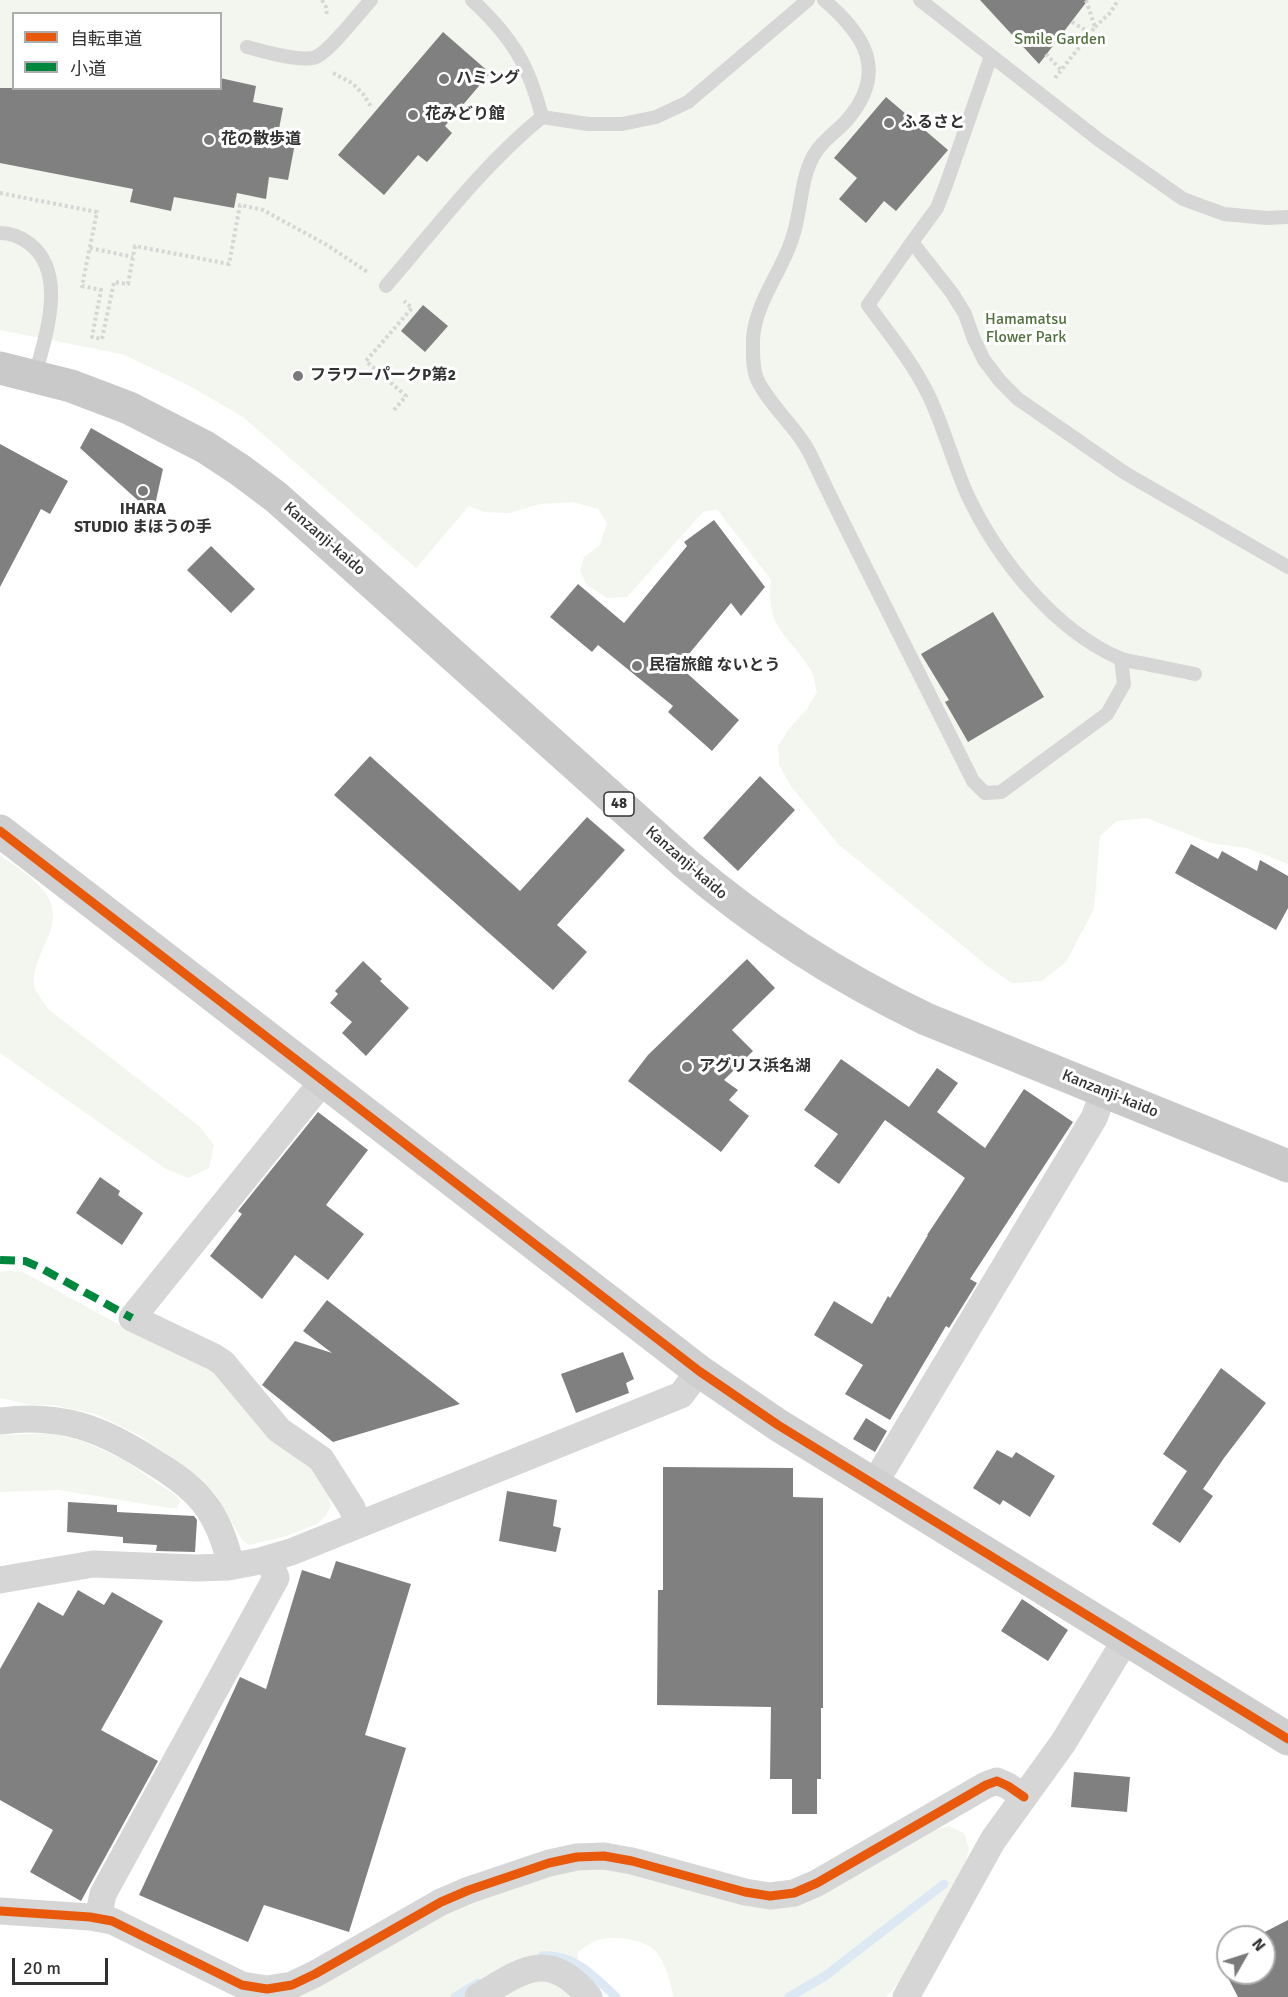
<!DOCTYPE html>
<html>
<head>
<meta charset="utf-8">
<style>
	body { margin:0 }
	#map { position:relative; width:1288px; height:1997px; overflow:hidden; background:#fff; font-family:Signika,"Noto Sans JP",sans-serif }
	canvas { display:block }
	.legend { position:absolute; left:12px; top:12px; width:210px; height:78px; box-sizing:border-box; background:#fff; border:2px solid #adadad; margin:0; padding:8px 10px; list-style:none; font-size:18px; color:#323232 }
	.legend li { display:flex; align-items:center; gap:12px; height:30px }
	.legend b { width:30px; border:2px solid #adadad }
	.north { position:absolute; left:1216px; top:1925px; width:60px; height:60px; box-sizing:border-box; background:#fff; border:2px solid #adadad; border-radius:50%; rotate:51deg; font-size:16px; font-weight:700; line-height:24px; text-align:center; color:#323232 }
	.north::after { content:''; display:block; margin:auto; width:21px; height:27px; background:#7a7a7a; clip-path:polygon(50% 0,100% 100%,50% 72%,0 100%) }
	.scale { position:absolute; left:12px; top:1958px; width:96px; height:27px; box-sizing:border-box; border:3px solid #323232; border-top:0; padding-left:8px; font-size:18px; line-height:21px; white-space:nowrap; color:#323232; -webkit-text-stroke:4px #fff; paint-order:stroke }
</style>
</head>
<body>
<div id="map">
<canvas width="1288" height="1997"></canvas>
<ul class="legend">
<li><b style="height:8px;background:#e8590c"></b>自転車道</li>
<li><b style="height:8px;background:#00873e"></b>小道</li>
</ul>
<div class="north">N</div>
<div class="scale">20 m</div>
</div>
<script>
const context = document.querySelector('canvas').getContext('2d');
context.lineJoin = 'round';
function fill(path, color) { context.fillStyle = color; context.fill(path, 'evenodd'); }
function stroke(path, color, width, dash) { context.strokeStyle = color; context.lineWidth = width; context.lineCap = dash ? 'butt' : 'round'; context.setLineDash(dash || []); context.stroke(path); }
function drawText(font, color, halo, rows, align = 'center') {
  context.font = font + ' Signika,"Noto Sans JP",sans-serif'; context.lineWidth = 6; context.setLineDash([]); context.textBaseline = 'middle'; context.strokeStyle = halo; context.fillStyle = color; for (const [text, x, y, turn = 0] of rows) {
    context.save(); context.translate(x, y); context.rotate((+turn || 0) * Math.PI / 180); context.textAlign = isNaN(turn) ? turn : align; if (halo) context.strokeText(text, 0, 0); context.fillText(text, 0, 0); context.restore();
  }
}
const green = new Path2D(`
	M 0,0 L 1288,0 L 1288,864 L 1247,848 L 1210,843 L 1147,818 L 1117,821 L 1100,836 L 1094,909 L 1066,962 L 1042,981 L 1012,983 L 990,968 L 838,844 L 791,786 L 779,765 L 778,746 L 789,729 L 807,709 L 817,692 C 815,684 814,675 810,669 C 788,633 766,630 771,580 L 717,509 L 703,512 L 627,597 L 607,598 L 587,585 L 580,571 L 584,557 L 600,545 L 607,523 L 598,509 L 573,502 L 540,504 L 509,513 L 484,512 L 469,506 L 416,568 L 243,417 L 188,385 L 122,354 L 0,330 ZM 14,14 L 220,14 L 220,88 L 14,88 Z
	M 0,855 C 16,867 39,880 49,899 C 64,929 31,955 34,985 C 35,992 44,1002 48,1009 L 199,1126 L 214,1145 L 209,1168 L 188,1178 L 166,1169 L 0,1053 Z
	M 9,1271 L 22,1272 L 34,1278 L 127,1329 L 208,1367 L 312,1468 L 328,1492 L 331,1505 L 326,1516 L 317,1524 L 286,1536 L 249,1545 L 242,1540 L 216,1495 L 198,1476 L 139,1435 L 95,1414 L 53,1405 L 31,1405 L 0,1398 L 0,1272 Z
	M 50,1433 L 85,1442 L 124,1460 L 175,1495 L 180,1501 L 177,1508 L 169,1508 L 59,1490 L 0,1492 L 0,1435 Z
	M 948,1826 L 964,1833 L 969,1848 L 965,1865 L 904,1976 L 886,1997 L 674,1997 C 670,1983 666,1964 657,1953 C 647,1940 618,1936 603,1939 C 594,1940 586,1946 578,1952 C 576,1970 593,1984 604,1997 L 293,1997 L 419,1927 L 473,1902 L 553,1874 L 578,1869 L 604,1869 L 630,1873 L 743,1903 L 931,1831 Z`);
const stream = new Path2D(`
	M 542,1956 C 573,1953 595,1977 616,1997
	M 455,1997 L 478,1983
	M 789,1997 L 825,1976 L 944,1884`);
const building = new Path2D(`
	M 980,0 L 1088,0 L 1039,64 Z
	M 443,32 L 490,73 L 445,126 L 452,133 L 427,162 L 418,155 L 384,195 L 338,155 Z
	M 220,78 L 256,86 L 253,102 L 283,108 L 279,129 L 297,133 L 288,180 L 269,177 L 266,199 L 237,193 L 234,208 L 174,197 L 171,211 L 130,202 L 133,189 L 0,163 L 0,88 L 220,88 Z
	M 886,97 L 948,150 L 896,211 L 884,201 L 866,223 L 839,199 L 857,178 L 834,158 Z
	M 423,305 L 448,326 L 425,352 L 401,331 Z
	M 91,428 L 163,469 L 153,514 L 80,448 Z
	M 0,444 L 68,481 L 50,514 L 41,509 L 0,587 Z
	M 714,520 L 765,587 L 741,616 L 731,603 L 679,666 L 739,720 L 712,751 L 668,712 L 673,706 L 598,645 L 592,652 L 550,617 L 578,584 L 624,623 L 687,546 L 684,542 Z
	M 211,546 L 255,589 L 231,613 L 187,570 Z
	M 993,612 L 1044,697 L 968,742 L 945,702 L 949,700 L 921,654 Z
	M 370,756 L 520,891 L 587,817 L 625,850 L 557,925 L 587,952 L 553,990 L 334,795 Z
	M 760,776 L 795,810 L 738,871 L 703,838 Z
	M 1191,844 L 1218,859 L 1222,851 L 1257,871 L 1260,860 L 1288,876 L 1288,908 L 1276,930 L 1175,873 Z
	M 747,959 L 775,988 L 732,1030 L 753,1051 L 724,1080 L 738,1090 L 729,1100 L 749,1116 L 721,1152 L 628,1081 L 648,1055 Z
	M 363,961 L 382,979 L 380,981 L 409,1008 L 366,1056 L 342,1033 L 352,1022 L 330,1003 L 338,994 L 335,991 Z
	M 841,1059 L 909,1107 L 937,1068 L 958,1083 L 937,1112 L 985,1148 L 1024,1089 L 1073,1122 L 970,1279 L 977,1283 L 949,1328 L 946,1326 L 890,1420 L 845,1394 L 863,1365 L 814,1335 L 834,1301 L 872,1324 L 888,1296 L 890,1298 L 928,1235 L 927,1235 L 965,1178 L 885,1120 L 839,1184 L 814,1166 L 838,1134 L 804,1110 Z
	M 318,1112 L 368,1150 L 326,1205 L 364,1234 L 328,1280 L 295,1255 L 262,1299 L 210,1256 L 242,1214 L 238,1211 Z
	M 100,1177 L 120,1191 L 118,1195 L 143,1213 L 122,1245 L 76,1213 Z
	M 327,1300 L 460,1404 L 333,1442 L 262,1385 L 295,1341 L 332,1353 L 303,1331 Z
	M 623,1352 L 634,1379 L 626,1383 L 629,1393 L 576,1413 L 561,1374 Z
	M 1221,1368 L 1266,1403 L 1224,1458 L 1203,1489 L 1213,1496 L 1180,1543 L 1152,1524 L 1187,1471 L 1163,1454 Z
	M 866,1418 L 887,1431 L 875,1452 L 853,1439 Z
	M 997,1450 L 1012,1458 L 1016,1452 L 1055,1476 L 1030,1517 L 1003,1500 L 1000,1505 L 973,1488 Z
	M 663,1467 L 793,1468 L 793,1497 L 823,1498 L 823,1708 L 821,1708 L 821,1779 L 817,1779 L 817,1814 L 792,1814 L 792,1779 L 770,1779 L 771,1707 L 657,1705 L 658,1590 L 663,1590 Z
	M 507,1491 L 557,1500 L 553,1526 L 561,1528 L 556,1552 L 499,1541 Z
	M 68,1502 L 117,1505 L 117,1512 L 194,1516 L 197,1520 L 195,1552 L 156,1551 L 157,1545 L 123,1543 L 123,1537 L 67,1532 Z
	M 336,1561 L 411,1584 L 365,1735 L 406,1748 L 349,1932 L 264,1905 L 248,1942 L 139,1895 L 240,1677 L 266,1689 L 302,1570 L 330,1579 Z
	M 78,1590 L 104,1605 L 112,1592 L 163,1621 L 101,1730 L 158,1761 L 81,1901 L 30,1872 L 53,1830 L 0,1800 L 0,1669 L 38,1602 L 63,1616 Z
	M 1022,1599 L 1068,1630 L 1048,1661 L 1001,1631 Z
	M 1074,1772 L 1130,1777 L 1127,1812 L 1071,1807 Z
	M 1288,1920 L 1288,1997 L 1238,1997 L 1217,1957 L 1228,1952 L 1228,1973 L 1264,1973 L 1264,1937 L 1255,1937 Z`);
const path = new Path2D(`
	M 322,0 L 326,7 L 327,16
	M 1072,22 L 1090,33
	M 1095,27 L 1110,13 L 1117,2
	M 1046,54 L 1061,70
	M 333,73 L 352,83 L 363,94 L 372,108
	M 1055,78 L 1095,27 L 1086,0
	M 0,193 L 97,212 L 82,286 L 101,290 L 92,337 L 102,339 L 114,282 L 128,284 L 135,246 L 229,264 L 240,205 L 263,210 L 327,245 L 369,273
	M 90,248 L 133,257
	M 394,410 L 406,396 L 366,361 L 412,308 L 404,301`);
const lane = new Path2D(`
	M 472,0 C 512,37 529,65 542,117
	M 824,0 C 865,35 888,71 848,119 C 837,132 822,140 814,155 C 799,181 802,214 791,242 C 780,274 755,304 753,339 C 753,351 752,367 757,379 C 768,403 791,422 805,445 C 812,456 817,469 823,481 C 835,506 847,530 859,554 C 897,630 935,706 973,781 L 985,793 L 1001,792 L 1107,714 L 1124,684 L 1121,659
	M 920,0 L 1099,140 L 1183,199 L 1224,214 L 1267,218 L 1288,217
	M 247,47 C 263,51 301,63 316,57 C 330,51 359,13 371,0
	M 991,56 L 946,185 L 937,208 L 912,242 L 952,293 L 965,314 L 973,337 L 984,360 L 1000,381 L 1018,399 L 1125,473 L 1288,567
	M 0,233 C 11,233 21,237 30,244 C 68,274 45,337 35,376
	M 912,242 L 868,305 C 890,335 913,363 929,396 C 944,428 953,462 967,494 C 997,558 1053,629 1119,658 C 1126,661 1134,662 1141,663 C 1159,667 1177,670 1195,674
	M 386,286 C 436,228 483,165 542,117 L 588,124 L 622,124 L 656,117 L 688,102 L 808,0`);
const street = new Path2D(`
	M 323,1081 L 132,1318 L 214,1357 L 223,1363 L 279,1430 L 321,1459 L 352,1508 L 358,1525
	M 0,1421 C 63,1413 103,1429 155,1463 C 173,1474 191,1486 204,1503 C 219,1522 226,1544 231,1566
	M 874,1484 L 1094,1118 L 1104,1092
	M 0,1580 L 93,1564 L 196,1568 L 228,1567 L 260,1561 L 291,1552 L 681,1395 L 699,1371
	M 0,1911 L 90,1917 L 112,1921 L 242,1985 L 267,1989 L 292,1985 L 315,1974 L 441,1902 L 469,1890 L 549,1863 L 577,1857 L 604,1856 L 632,1861 L 745,1892 L 770,1896 L 794,1893 L 817,1883 L 986,1785 L 997,1781 L 1008,1786 L 1024,1797
	M 98,1918 L 103,1894 L 276,1578 L 269,1559
	M 478,1997 C 522,1970 549,1948 589,1997
	M 906,1997 L 993,1840 L 1063,1743 L 1126,1639`);
const secondary = new Path2D(`
	M 0,831 L 699,1371 L 778,1425 L 1288,1739`);
const primary = new Path2D(`
	M 0,368 L 71,386 L 129,408 L 205,447 L 240,470 L 276,497 L 340,554 L 685,863 C 759,926 838,977 926,1019 L 1288,1166`);
const quiet = new Path2D(`
	M 0,1260 L 25,1261 L 39,1267 L 132,1318`);
const cycleway = new Path2D(`
	M 0,831 L 699,1371 L 778,1425 L 1288,1739
	M 0,1911 L 90,1917 L 112,1921 L 242,1985 L 267,1989 L 292,1985 L 315,1974 L 441,1902 L 469,1890 L 549,1863 L 577,1857 L 604,1856 L 632,1861 L 745,1892 L 770,1896 L 794,1893 L 817,1883 L 986,1785 L 997,1781 L 1008,1786 L 1024,1797`);
const markers = [
	[444,79,6,"#7a7a7a"],
	[413,115,6,"#7a7a7a"],
	[889,123,6,"#7a7a7a"],
	[209,140,6,"#7a7a7a"],
	[298,376,6,"#7a7a7a"],
	[143,491,6,"#7a7a7a"],
	[637,666,6,"#7a7a7a"],
	[687,1067,6,"#7a7a7a"]
];
const shields = [
	[619,804,30]
];
const shieldNames = [
	["48",619,804]
];
const parkNames = [
	["Smile Garden",1060,40],
	["Hamamatsu",1026,320],
	["Flower Park",1026,338]
];
const poiNames = [
	["ハミング",456,79],
	["花みどり館",425,115],
	["ふるさと",901,123],
	["花の散歩道",221,140],
	["フラワーパークP第2",310,376],
	["IHARA",143,510,"center"],
	["STUDIO まほうの手",143,528,"center"],
	["民宿旅館 ないとう",649,666],
	["アグリス浜名湖",699,1067]
];
const streetNames = [
	["Kanzanji-kaido",324,539,41],
	["Kanzanji-kaido",686,863,41],
	["Kanzanji-kaido",1110,1094,22]
];
fill(green, '#f2f6ee');
stroke(stream, '#dce9f4', 9);
fill(building, '#808080');
stroke(path, '#d6d6d6', 4, [3, 3]);
stroke(lane, '#d6d6d6', 14);
stroke(street, '#d6d6d6', 27);
stroke(secondary, '#cfcfcf', 33);
stroke(primary, '#c9c9c9', 33);
stroke(quiet, '#00873e', 8, [15, 8]);
stroke(cycleway, '#e8590c', 9);
for (const [x, y, r, color] of markers) { const dot = new Path2D(); dot.arc(x, y, r, 0, 2 * Math.PI); context.fillStyle = color; context.fill(dot); stroke(dot, '#fff', 2); }
for (const [x, y, w] of shields) { const box = new Path2D(); box.roundRect(x - w / 2, y - 12, w, 24, 4.5); context.fillStyle = '#fff'; context.fill(box); stroke(box, '#323232', 1.5); }
drawText('bold 15px', '#323232', null, shieldNames);
drawText('16px', '#52713d', '#fff', parkNames);
drawText('bold 16px', '#323232', '#fff', poiNames, 'left');
drawText('16px', '#323232', '#fff', streetNames);
</script>
</body>
</html>
